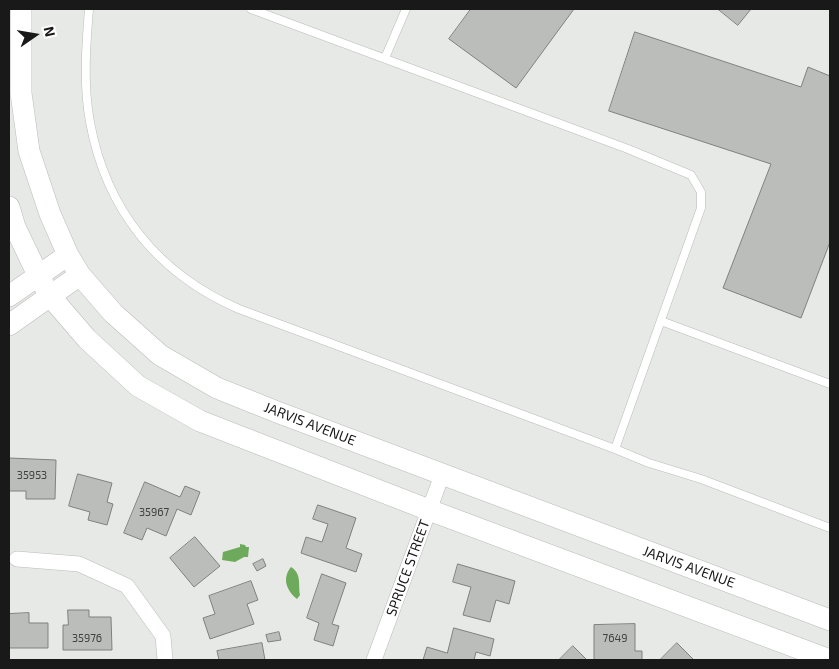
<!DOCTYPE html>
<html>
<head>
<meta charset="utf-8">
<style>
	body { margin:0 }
	#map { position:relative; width:839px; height:669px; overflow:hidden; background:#e7e9e6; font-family:"Exo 2",sans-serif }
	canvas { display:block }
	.frame { position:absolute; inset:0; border:10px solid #181918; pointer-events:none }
	.north { position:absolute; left:10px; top:10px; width:50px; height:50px; -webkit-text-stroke:4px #fff; paint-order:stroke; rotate:77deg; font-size:14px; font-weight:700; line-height:20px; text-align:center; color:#181918 }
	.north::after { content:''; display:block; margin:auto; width:18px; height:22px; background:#181918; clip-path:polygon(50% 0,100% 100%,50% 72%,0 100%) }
</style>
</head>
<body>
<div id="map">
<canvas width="839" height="669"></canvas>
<div class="frame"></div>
<div class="north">N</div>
</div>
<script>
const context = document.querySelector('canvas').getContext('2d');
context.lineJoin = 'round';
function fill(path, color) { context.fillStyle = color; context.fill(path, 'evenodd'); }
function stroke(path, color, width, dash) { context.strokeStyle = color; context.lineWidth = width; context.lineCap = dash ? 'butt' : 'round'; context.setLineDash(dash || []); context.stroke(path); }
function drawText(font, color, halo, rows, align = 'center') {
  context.font = font + ' "Exo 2",sans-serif'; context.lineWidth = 4; context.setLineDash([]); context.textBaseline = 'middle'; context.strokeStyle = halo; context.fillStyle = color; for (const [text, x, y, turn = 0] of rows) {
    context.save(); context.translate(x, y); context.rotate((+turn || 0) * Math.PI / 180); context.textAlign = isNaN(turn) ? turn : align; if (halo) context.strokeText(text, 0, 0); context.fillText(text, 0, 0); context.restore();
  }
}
const water = new Path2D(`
	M 240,544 L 245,545 L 246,547 L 249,547 L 248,557 L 244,557 L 235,562 L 222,560 L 223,552 L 240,547 Z
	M 291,567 C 302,574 298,584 300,595 L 297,599 C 286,590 282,578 291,567 Z`);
const building = new Path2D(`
	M 471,9 L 574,9 L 516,88 L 449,39 Z
	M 718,9 L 751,9 L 738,25 Z
	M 635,32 L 801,87 L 808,67 L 830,76 L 830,242 L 801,318 L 723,288 L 771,164 L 609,111 Z
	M 9,458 L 56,460 L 55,499 L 26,499 L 26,491 L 9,491 Z
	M 78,474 L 112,483 L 107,502 L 113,504 L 107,525 L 88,520 L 90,512 L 69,506 Z
	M 145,482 L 180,497 L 185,486 L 200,492 L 191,515 L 177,509 L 166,536 L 147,528 L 142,540 L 124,533 Z
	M 318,505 L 356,518 L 346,548 L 362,554 L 356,572 L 301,553 L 306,537 L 322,542 L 328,524 L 313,519 Z
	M 195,537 L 220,566 L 194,587 L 170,558 Z
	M 263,559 L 266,566 L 257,571 L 253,564 Z
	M 458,564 L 515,581 L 509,604 L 496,600 L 490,622 L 463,615 L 471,587 L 453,582 Z
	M 322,574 L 346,583 L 332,624 L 339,626 L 333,646 L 314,640 L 319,623 L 307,618 Z
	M 251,581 L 258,600 L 247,604 L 254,624 L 210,639 L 203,618 L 215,614 L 209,596 Z
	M 68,610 L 89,610 L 89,617 L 111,617 L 112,650 L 63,650 L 63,625 L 68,625 Z
	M 29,613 L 29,623 L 48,623 L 48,648 L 9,648 L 9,614 Z
	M 635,624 L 635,651 L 642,651 L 642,660 L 594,660 L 594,625 Z
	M 454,628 L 494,639 L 490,656 L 476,652 L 474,660 L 423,660 L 427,647 L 447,653 Z
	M 279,632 L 281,640 L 268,642 L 266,635 Z
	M 262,643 L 265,660 L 219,660 L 217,651 Z
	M 677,643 L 694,660 L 660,660 Z
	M 573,646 L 587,660 L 559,660 Z`);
const lane = new Path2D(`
	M 89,9 C 86,46 83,85 90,122 C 106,210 158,274 239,309 L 615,449
	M 251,9 L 628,149 L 691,175 L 701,192 L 701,208 L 615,449 L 649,463 L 701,479 L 830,528
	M 385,58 L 406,9
	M 661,321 L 830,384`);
const street = new Path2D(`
	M 17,559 L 79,564 L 127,586 L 163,636 L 165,660
	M 374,660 L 442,475`);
const secondary = new Path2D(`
	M 21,9 L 21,93 L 29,151 L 50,214 L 68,255 L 80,275 L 113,313 L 160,355 L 217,388 L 277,412 L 830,620
	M 9,207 L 15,227 L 38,275 L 50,296 L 87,339 L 138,386 L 200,421 L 429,510 L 830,660
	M 9,296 L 68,255
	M 9,325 L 80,275`);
const numberNames = [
	["35953",32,475],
	["35967",154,512],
	["35976",87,638],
	["7649",615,638]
];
const streetNames = [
	["JARVIS AVENUE",310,424,21],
	["JARVIS AVENUE",689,567,20],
	["SPRUCE STREET",408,568,-70]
];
fill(water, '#6eaa5c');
fill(building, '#babdb9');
stroke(building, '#7f817e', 1);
stroke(lane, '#b9bcb9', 9);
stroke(street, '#b9bcb9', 16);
stroke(secondary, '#b9bcb9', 22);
stroke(lane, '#fff', 8);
stroke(street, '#fff', 15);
stroke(secondary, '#fff', 21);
drawText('11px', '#404240', null, numberNames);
drawText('14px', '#181918', '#fff', streetNames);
</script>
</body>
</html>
